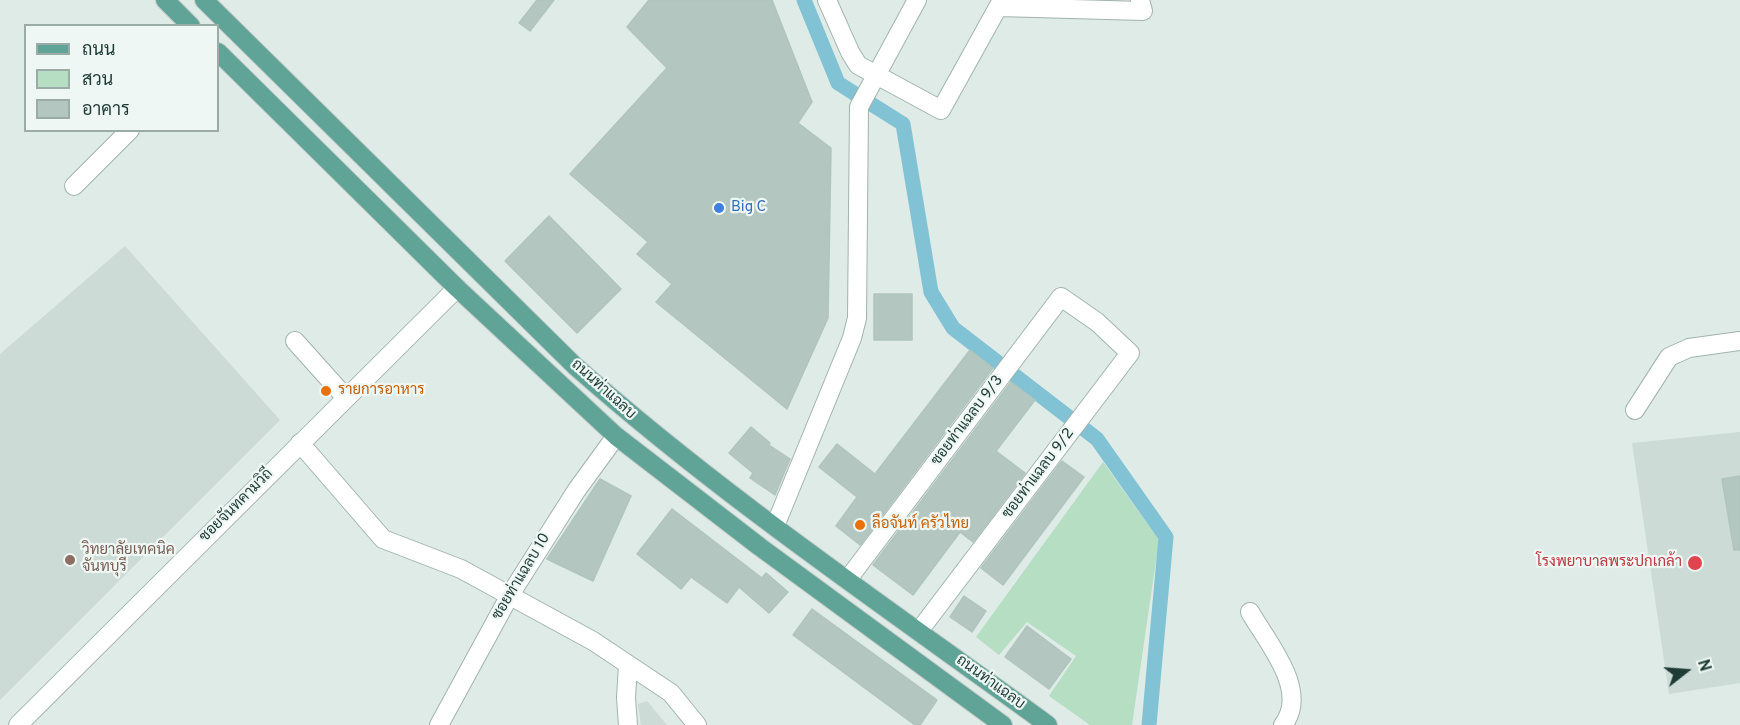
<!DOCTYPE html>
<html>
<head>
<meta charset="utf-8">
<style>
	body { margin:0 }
	#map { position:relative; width:1740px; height:725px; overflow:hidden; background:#deebe6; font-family:Overpass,Sarabun,sans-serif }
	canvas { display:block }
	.legend { position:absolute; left:24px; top:24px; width:195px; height:108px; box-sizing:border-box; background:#eef7f3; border:2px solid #9baca7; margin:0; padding:8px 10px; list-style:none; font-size:18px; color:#1e3b35 }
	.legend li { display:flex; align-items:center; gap:12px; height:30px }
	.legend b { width:30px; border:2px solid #9baca7 }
	.north { position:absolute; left:1656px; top:641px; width:60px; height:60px; -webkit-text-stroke:4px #eef7f3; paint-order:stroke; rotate:73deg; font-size:16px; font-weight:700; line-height:24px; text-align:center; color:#1e3b35 }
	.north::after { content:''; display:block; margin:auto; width:21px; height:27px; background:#1e3b35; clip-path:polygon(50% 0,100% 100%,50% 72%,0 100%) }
</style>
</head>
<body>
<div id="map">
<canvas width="1740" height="725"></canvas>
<ul class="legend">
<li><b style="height:8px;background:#5fa496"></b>ถนน</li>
<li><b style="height:16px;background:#b5dec3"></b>สวน</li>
<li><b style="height:16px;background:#b3c6bf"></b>อาคาร</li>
</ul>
<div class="north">N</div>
</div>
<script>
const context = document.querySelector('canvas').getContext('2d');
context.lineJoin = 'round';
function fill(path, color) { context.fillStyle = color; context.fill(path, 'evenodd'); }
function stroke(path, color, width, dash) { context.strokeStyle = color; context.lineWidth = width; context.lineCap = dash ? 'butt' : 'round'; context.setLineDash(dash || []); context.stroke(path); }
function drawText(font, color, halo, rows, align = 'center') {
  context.font = font + ' Overpass,Sarabun,sans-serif'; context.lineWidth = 4.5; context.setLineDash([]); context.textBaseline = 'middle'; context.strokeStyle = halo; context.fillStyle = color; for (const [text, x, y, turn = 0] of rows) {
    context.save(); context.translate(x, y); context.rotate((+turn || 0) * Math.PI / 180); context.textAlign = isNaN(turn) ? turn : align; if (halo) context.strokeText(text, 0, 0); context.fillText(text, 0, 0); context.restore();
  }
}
const built = new Path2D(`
	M 125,246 L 280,420 L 0,700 L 0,354 Z
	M 1740,432 L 1740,683 L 1669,694 L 1632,443 Z
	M 647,701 L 667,725 L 641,725 L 638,704 Z`);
const green = new Path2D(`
	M 1103,462 L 1159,540 L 1132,725 L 1090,725 L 1049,696 L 1076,656 L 1027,622 L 999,655 L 976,637 Z`);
const canal = new Path2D(`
	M 804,0 L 838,83 L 903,124 L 931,292 L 953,328 L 1097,439 L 1166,537 L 1149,725`);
const building = new Path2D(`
	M 537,0 L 554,0 L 530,31 L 519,23 Z
	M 649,0 L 772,0 L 812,102 L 798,123 L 831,148 L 828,318 L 787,409 L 656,302 L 672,284 L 637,254 L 648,242 L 570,174 L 667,68 L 627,27 Z
	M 549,216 L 621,289 L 577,333 L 505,261 Z
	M 874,294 L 912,294 L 912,340 L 874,340 Z
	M 970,350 L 993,368 L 860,545 L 836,526 L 857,497 L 819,467 L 837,444 L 875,474 Z
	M 1011,382 L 1035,400 L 996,451 L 1025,473 L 973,542 L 960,532 L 913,595 L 873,565 Z
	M 751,427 L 770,443 L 769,445 L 790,459 L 775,495 L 750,478 L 753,473 L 729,453 Z
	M 1062,461 L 1084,477 L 1003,585 L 981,568 Z
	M 1740,476 L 1740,550 L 1734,550 L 1722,479 Z
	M 600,479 L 631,496 L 593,581 L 547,559 Z
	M 672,509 L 762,578 L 766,573 L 788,592 L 769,613 L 739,587 L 727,603 L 691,577 L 681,589 L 637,554 Z
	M 964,596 L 986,611 L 972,632 L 950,617 Z
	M 812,609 L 937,700 L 920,725 L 915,725 L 793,635 Z
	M 1027,626 L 1071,659 L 1049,689 L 1005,657 Z`);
const minor = new Path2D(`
	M 827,0 L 850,52 L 858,65 L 941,110 L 1002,0
	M 999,7 L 1143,11 L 1140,0
	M 74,186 L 130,130
	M 295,341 L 346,398
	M 1635,410 L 1669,357 L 1689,348 L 1740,341
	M 300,443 L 383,539 L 461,569 L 593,641 L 671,693 L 697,725
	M 775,526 L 852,338 L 857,318 L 859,107 L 917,0
	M 848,579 L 1061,297 L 1097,322 L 1130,353 L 919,631
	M 1250,612 C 1267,642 1310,691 1283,725
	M 628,665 L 626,698 L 628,725
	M 18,725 L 457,288
	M 439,725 L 510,595 L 576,491 L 616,436`);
const major = new Path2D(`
	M 165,0 L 191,26
	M 204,0 L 575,366 C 723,497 889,609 1048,725
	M 218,52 L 457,288 L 616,436 L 760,547 L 1003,725`);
const markers = [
	[719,208,6,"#3f7fe0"],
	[326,391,6,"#e8710a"],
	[860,525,6,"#e8710a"],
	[70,560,6,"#8d6e63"],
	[1695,563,8,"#e0444e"]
];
const shopNames = [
	["Big C",731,208]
];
const streetNames = [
	["ถนนท่าแฉลบ",603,390,42],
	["ซอยท่าแฉลบ 9/3",968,421,-53],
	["ซอยท่าแฉลบ 9/2",1039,474,-53],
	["ซอยจันทคามวิถี",237,506,-45],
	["ซอยท่าแฉลบ 10",522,577,-59],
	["ถนนท่าแฉลบ",990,683,36]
];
const foodNames = [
	["รายการอาหาร",338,391],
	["ลือจันท์ ครัวไทย",872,525]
];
const educationNames = [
	["วิทยาลัยเทคนิค",82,551],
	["จันทบุรี",82,568]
];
const healthNames = [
	["โรงพยาบาลพระปกเกล้า",1682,563]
];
fill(built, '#ccdbd5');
fill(green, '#b5dec3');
stroke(canal, '#81c2d4', 15);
fill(building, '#b3c6bf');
stroke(building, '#b0c5bd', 1.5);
stroke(minor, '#a1b3ad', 20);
stroke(major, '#c0c8c6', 20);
stroke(minor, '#fff', 18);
stroke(major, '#5fa496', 18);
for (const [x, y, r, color] of markers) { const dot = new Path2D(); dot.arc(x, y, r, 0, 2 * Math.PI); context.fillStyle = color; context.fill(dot); stroke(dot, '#eef7f3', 2); }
drawText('15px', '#366cbe', '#eef7f3', shopNames, 'left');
drawText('15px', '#1e3b35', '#eef7f3', streetNames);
drawText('15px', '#c56008', '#eef7f3', foodNames, 'left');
drawText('15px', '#785e54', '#eef7f3', educationNames, 'left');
drawText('15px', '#be3a42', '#eef7f3', healthNames, 'right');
</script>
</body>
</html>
